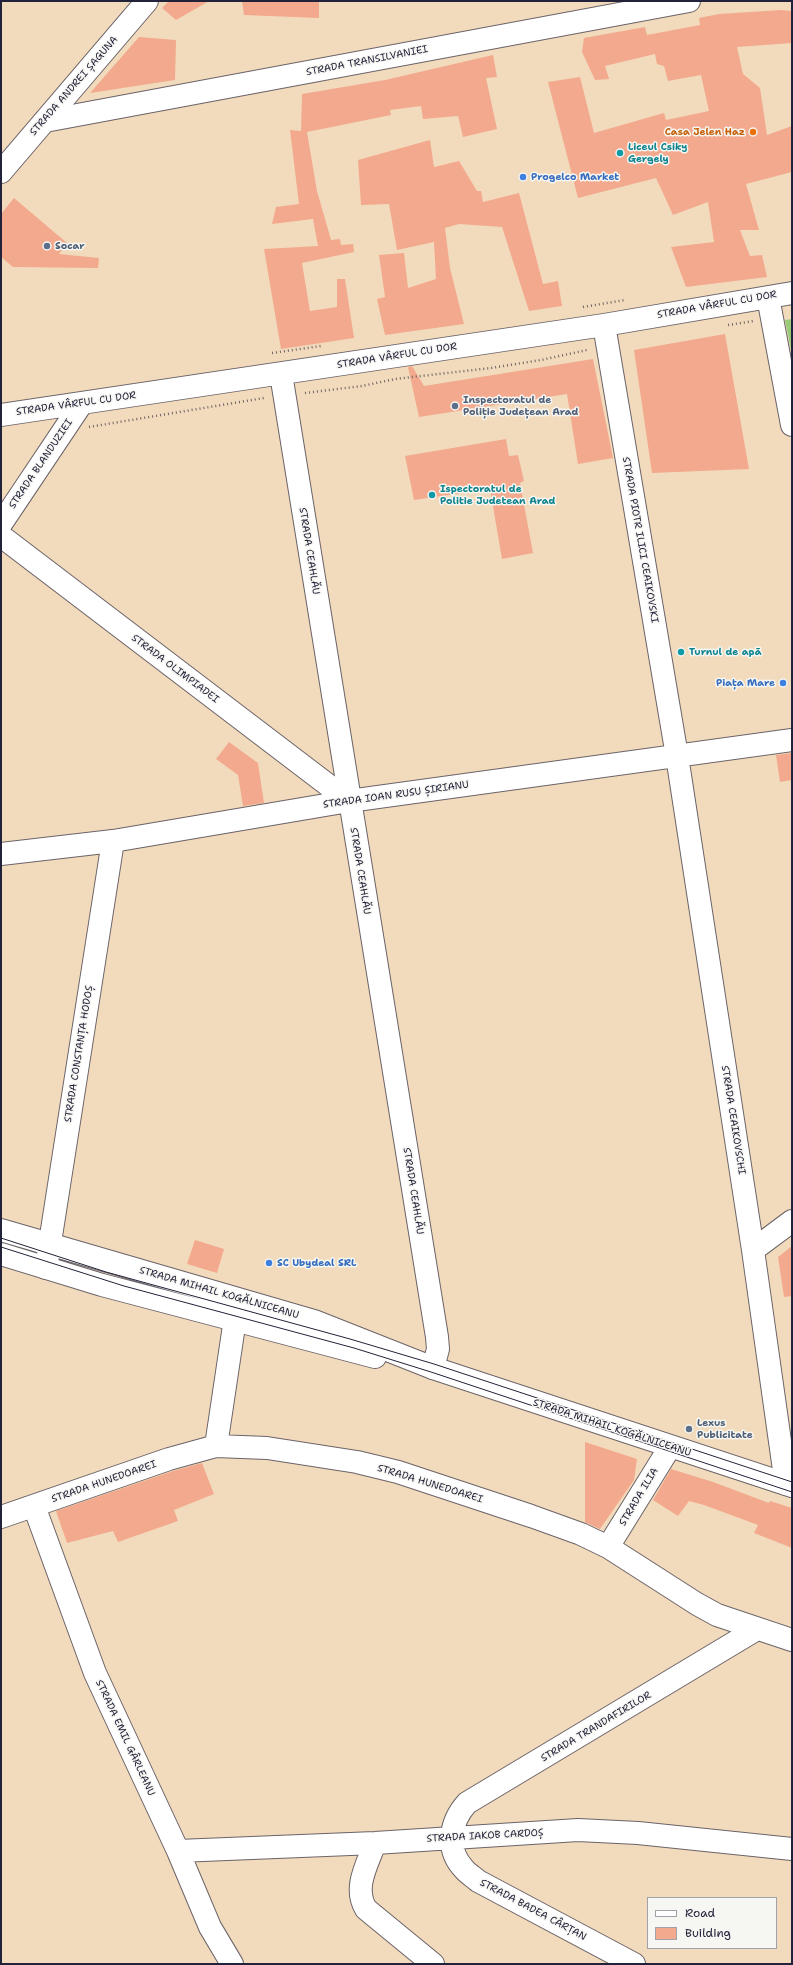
<!DOCTYPE html>
<html>
<head>
<meta charset="utf-8">
<style>
	body { margin:0 }
	#map { position:relative; width:793px; height:1965px; overflow:hidden; background:#f2dbbc; font-family:"Shantell Sans",sans-serif }
	canvas { display:block }
	.frame { position:absolute; inset:0; border:2px solid #22223b; pointer-events:none }
	.legend { position:absolute; left:647px; top:1897px; width:130px; height:52px; box-sizing:border-box; background:#f6f6f2; border:1px solid #a1a1a9; margin:0; padding:5px 7px; list-style:none; font-size:12px; color:#22223b }
	.legend li { display:flex; align-items:center; gap:8px; height:20px }
	.legend b { width:20px; border:1px solid #a1a1a9 }
</style>
</head>
<body>
<div id="map">
<canvas width="793" height="1965"></canvas>
<div class="frame"></div>
<ul class="legend">
<li><b style="height:5px;background:#fff"></b>Road</li>
<li><b style="height:11px;background:#f3a98e"></b>Building</li>
</ul>
</div>
<script>
const context = document.querySelector('canvas').getContext('2d');
context.lineJoin = 'round';
function fill(path, color) { context.fillStyle = color; context.fill(path, 'evenodd'); }
function stroke(path, color, width, dash) { context.strokeStyle = color; context.lineWidth = width; context.lineCap = dash ? 'butt' : 'round'; context.setLineDash(dash || []); context.stroke(path); }
function drawText(font, color, halo, rows, align = 'center') {
  context.font = font + ' "Shantell Sans",sans-serif'; context.lineWidth = 3; context.setLineDash([]); context.textBaseline = 'middle'; context.strokeStyle = halo; context.fillStyle = color; for (const [text, x, y, turn = 0] of rows) {
    context.save(); context.translate(x, y); context.rotate((+turn || 0) * Math.PI / 180); context.textAlign = isNaN(turn) ? turn : align; if (halo) context.strokeText(text, 0, 0); context.fillText(text, 0, 0); context.restore();
  }
}
const green = new Path2D(`
	M 792,319 L 792,355 L 785,320 Z`);
const building = new Path2D(`
	M 169,1 L 209,1 L 176,20 L 162,8 Z
	M 242,1 L 319,1 L 319,18 L 244,15 Z
	M 781,10 L 792,11 L 792,43 L 737,47 L 743,74 L 760,88 L 767,135 L 792,126 L 792,172 L 746,184 L 759,230 L 740,230 L 750,256 L 762,255 L 767,277 L 686,287 L 671,247 L 714,242 L 708,202 L 673,215 L 656,178 L 578,198 L 548,82 L 580,77 L 594,133 L 664,113 L 666,120 L 709,111 L 701,75 L 668,81 L 664,66 L 657,64 L 655,54 L 605,66 L 609,79 L 595,80 L 582,52 L 584,38 L 645,27 L 647,35 L 700,25 L 699,18 L 719,14 Z
	M 139,37 L 176,40 L 175,80 L 90,93 Z
	M 493,55 L 497,77 L 486,78 L 497,129 L 463,137 L 458,116 L 423,119 L 421,106 L 390,110 L 391,115 L 307,132 L 317,191 L 331,240 L 340,239 L 341,245 L 353,244 L 354,252 L 302,263 L 310,311 L 337,307 L 337,279 L 345,279 L 354,338 L 281,349 L 264,249 L 318,246 L 313,219 L 272,224 L 276,207 L 299,204 L 290,130 L 301,131 L 302,94 L 385,80 Z
	M 430,140 L 434,167 L 459,161 L 477,191 L 481,191 L 483,202 L 519,193 L 543,284 L 558,281 L 562,306 L 529,311 L 502,227 L 459,224 L 445,228 L 450,268 L 464,324 L 385,335 L 377,299 L 385,297 L 379,255 L 404,253 L 408,288 L 436,279 L 434,242 L 397,250 L 389,204 L 361,205 L 358,160 Z
	M 14,198 L 67,243 L 59,254 L 99,258 L 98,268 L 13,267 L 1,257 L 1,214 Z
	M 725,334 L 749,469 L 652,473 L 634,350 Z
	M 593,359 L 613,458 L 578,464 L 567,394 L 419,417 L 408,367 L 412,366 L 424,386 Z
	M 506,439 L 509,456 L 518,455 L 524,481 L 520,483 L 533,553 L 502,559 L 490,489 L 414,500 L 405,456 Z
	M 229,742 L 258,763 L 264,803 L 243,806 L 238,775 L 216,759 Z
	M 792,753 L 792,780 L 780,782 L 776,755 Z
	M 195,1240 L 224,1249 L 217,1273 L 187,1264 Z
	M 792,1246 L 792,1296 L 784,1297 L 778,1257 Z
	M 585,1442 L 637,1459 L 634,1480 L 600,1529 L 585,1522 Z
	M 202,1463 L 214,1494 L 174,1510 L 178,1521 L 118,1542 L 113,1531 L 67,1543 L 56,1511 L 173,1471 Z
	M 671,1469 L 713,1482 L 769,1503 L 770,1501 L 792,1508 L 792,1548 L 754,1533 L 758,1525 L 704,1505 L 689,1501 L 678,1516 L 653,1500 Z`);
const path = new Path2D(`
	M 583,307 L 625,300
	M 728,325 L 754,321
	M 272,353 L 321,346
	M 305,393 L 362,386 L 395,379 L 491,368 L 541,360 L 587,350
	M 89,427 L 264,398`);
const minor = new Path2D(`
	M 45,121 L 689,1
	M 768,297 L 792,425
	M 604,325 L 677,756 L 753,1250 L 786,1484
	M 281,374 L 437,1337 L 438,1349 L 433,1368
	M 1,415 L 604,325 L 792,293
	M 1,524 L 82,403
	M 1,536 L 349,801
	M 1,854 L 113,841 L 349,801 L 792,740
	M 753,1250 L 792,1221
	M 46,1268 L 113,841
	M 216,1446 L 235,1319
	M 34,1506 L 95,1673 L 178,1851 L 210,1927 L 232,1964
	M 1,1517 L 169,1459 L 216,1446 L 267,1448 L 357,1462 L 398,1472 L 531,1516 L 581,1534 L 608,1547 L 697,1604 L 717,1615 L 792,1640
	M 608,1547 L 670,1447
	M 375,1843 C 367,1865 353,1888 366,1909 L 433,1964
	M 178,1851 L 375,1843 L 578,1830 L 638,1833 L 792,1849
	M 634,1964 L 478,1881 C 474,1877 468,1874 464,1869 C 445,1849 450,1822 467,1803 L 757,1629`);
const major = new Path2D(`
	M 1,172 L 147,1
	M 1,1230 L 314,1321 L 433,1368 L 792,1486
	M 1,1254 L 102,1285 L 375,1357`);
const tram = new Path2D(`
	M 1,1238 L 106,1272 L 350,1339 L 434,1364 L 792,1482
	M 1,1247 L 124,1286 L 354,1348 L 431,1372 L 792,1492`);
const markers = [
	[753,132,4,"#e8710a"],
	[620,153,4,"#0f9aa8"],
	[523,177,4,"#3f7fe0"],
	[47,246,4,"#5c6f8a"],
	[455,406,4,"#5c6f8a"],
	[432,495,4,"#0f9aa8"],
	[681,652,4,"#0f9aa8"],
	[783,683,4,"#3f7fe0"],
	[269,1263,4,"#3f7fe0"],
	[689,1429,4,"#5c6f8a"]
];
const streetNames = [
	["STRADA TRANSILVANIEI",367,61,-11],
	["STRADA ANDREI ȘAGUNA",74,86,-49],
	["STRADA VÂRFUL CU DOR",717,305,-10],
	["STRADA VÂRFUL CU DOR",397,356,-9],
	["STRADA VÂRFUL CU DOR",76,404,-8],
	["STRADA BLANDUZIEI",41,464,-56],
	["STRADA PIOTR ILICI CEAIKOVSKI",640,540,80],
	["STRADA CEAHLĂU",309,551,81],
	["STRADA OLIMPIADEI",175,669,37],
	["STRADA IOAN RUSU ȘIRIANU",396,795,-8],
	["STRADA CEAHLĂU",360,871,81],
	["STRADA CONSTANȚA HODOȘ",79,1054,-81],
	["STRADA CEAIKOVSCHI",733,1120,81],
	["STRADA CEAHLĂU",413,1191,81],
	["STRADA MIHAIL KOGĂLNICEANU",219,1293,16],
	["STRADA MIHAIL KOGĂLNICEANU",612,1428,18],
	["STRADA HUNEDOAREI",104,1482,-19],
	["STRADA HUNEDOAREI",430,1484,17],
	["STRADA ILIA",639,1497,-59],
	["STRADA TRANDAFIRILOR",596,1727,-31],
	["STRADA EMIL GÂRLEANU",125,1738,65],
	["STRADA IAKOB CARDOȘ",485,1836,-3],
	["STRADA BADEA CÂRȚAN",533,1910,28]
];
const foodNames = [
	["Casa Jelen Haz",745,132]
];
const cultureNames = [
	["Liceul Csiky",628,147],
	["Gergely",628,159],
	["Ispectoratul de",440,489],
	["Politie Judetean Arad",440,501],
	["Turnul de apă",689,652]
];
const shopNames = [
	["Progelco Market",531,177],
	["Piața Mare",775,683,"right"],
	["SC Ubydeal SRL",277,1263]
];
const serviceNames = [
	["Socar",55,246],
	["Inspectoratul de",463,400],
	["Poliție Județean Arad",463,412],
	["Lexus",697,1423],
	["Publicitate",697,1435]
];
fill(green, '#9bcb79');
fill(building, '#f3a98e');
stroke(minor, '#6b6368', 24);
stroke(major, '#6b6368', 24);
stroke(path, '#6b6368', 2.5, [1, 3]);
stroke(minor, '#fff', 22);
stroke(major, '#fff', 22);
stroke(tram, '#22223b', 1);
for (const [x, y, r, color] of markers) { const dot = new Path2D(); dot.arc(x, y, r, 0, 2 * Math.PI); context.fillStyle = color; context.fill(dot); stroke(dot, '#f6f6f2', 1.5); }
drawText('10px', '#22223b', '#f6f6f2', streetNames);
drawText('bold 10px', '#c56008', '#f6f6f2', foodNames, 'right');
drawText('bold 10px', '#0d838f', '#f6f6f2', cultureNames, 'left');
drawText('bold 10px', '#366cbe', '#f6f6f2', shopNames, 'left');
drawText('bold 10px', '#4e5e75', '#f6f6f2', serviceNames, 'left');
</script>
</body>
</html>
